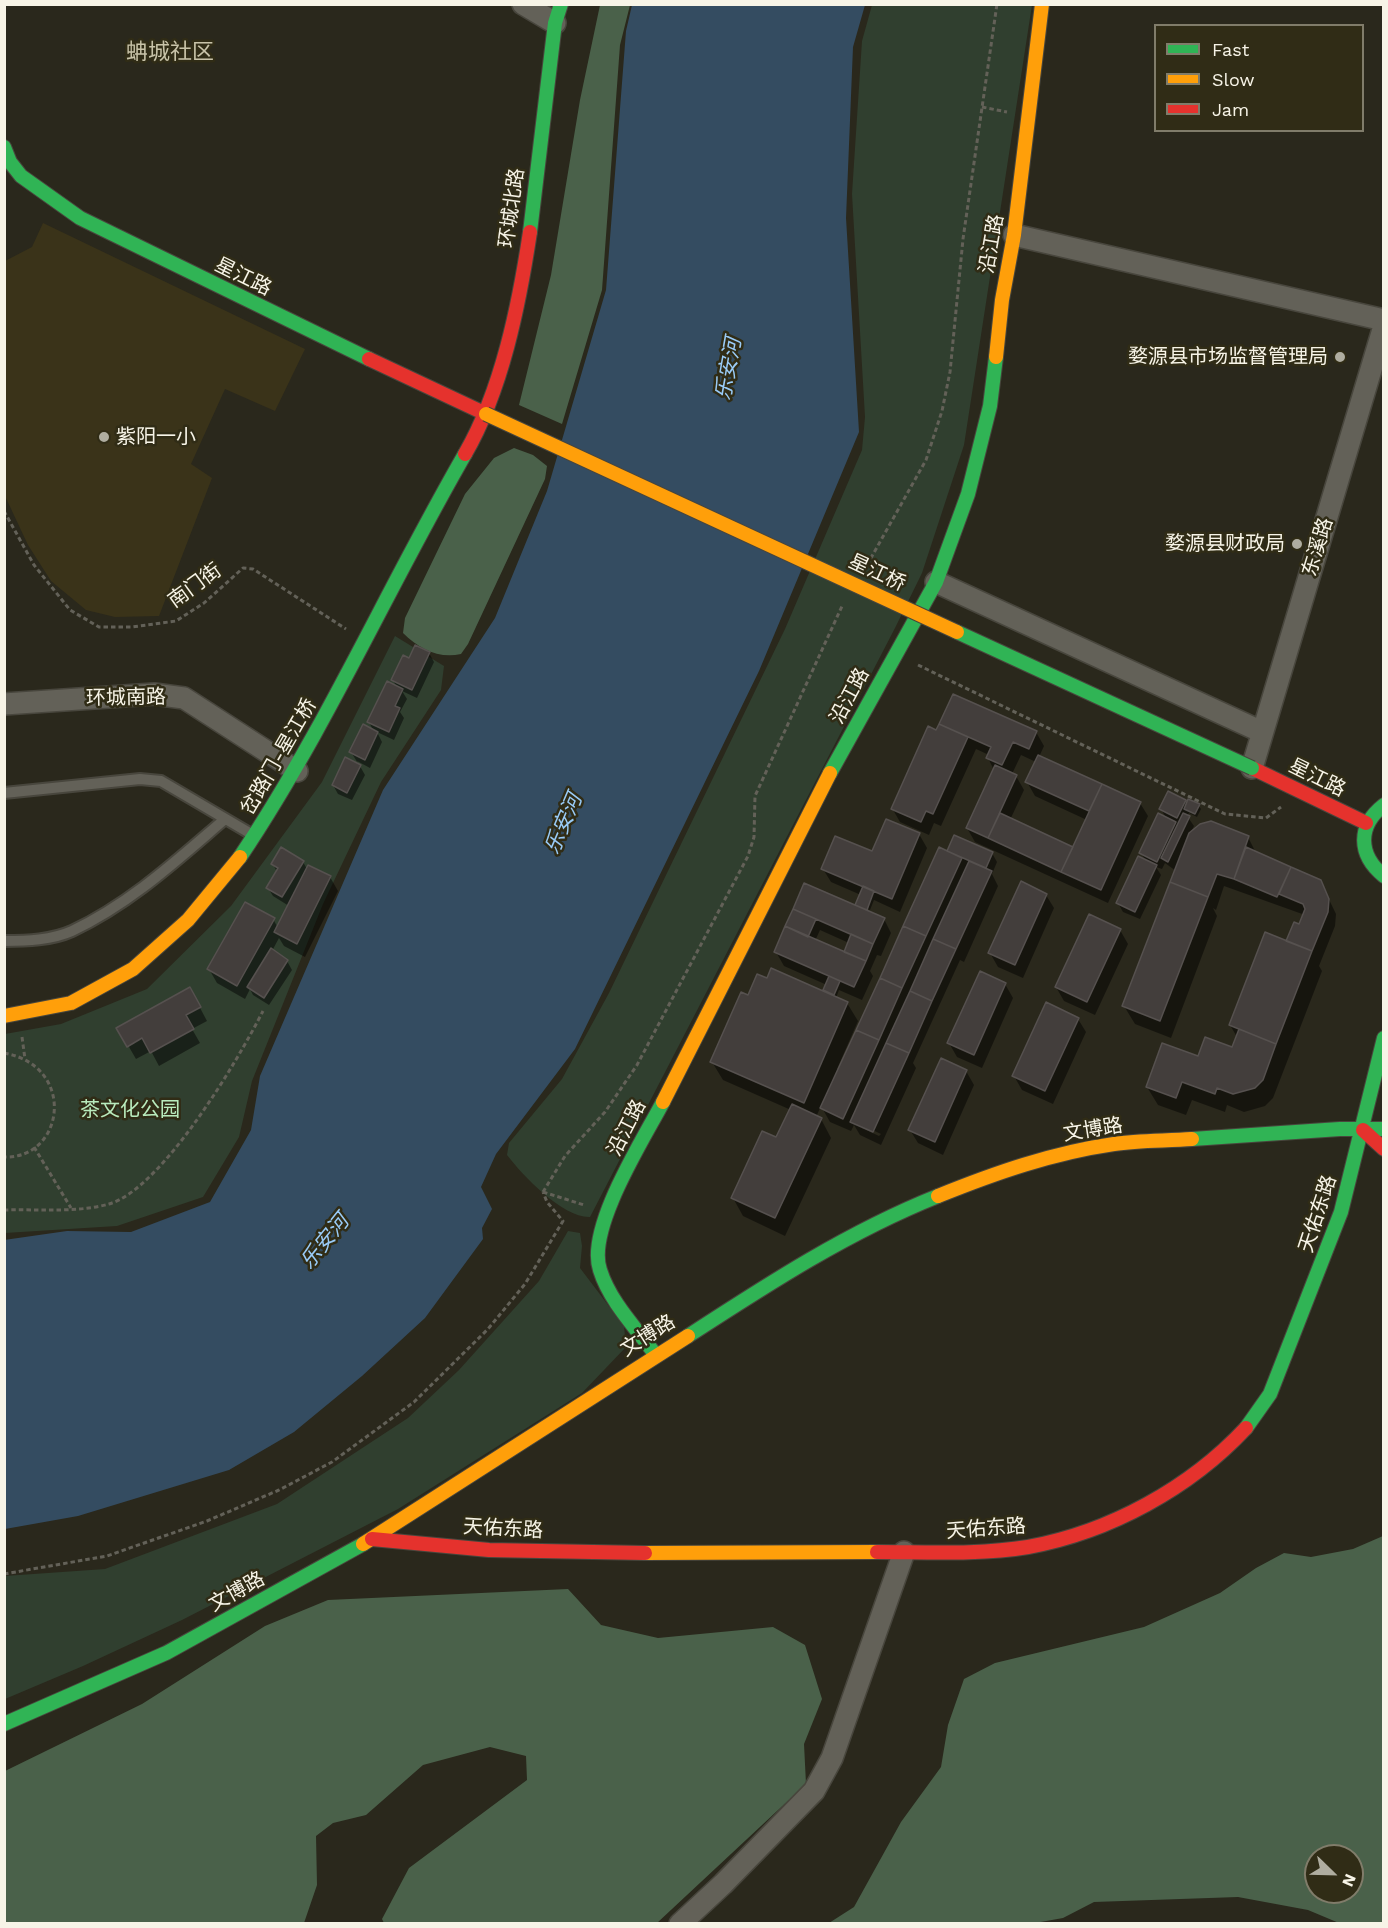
<!DOCTYPE html>
<html>
<head>
<meta charset="utf-8">
<style>
	body { margin:0 }
	#map { position:relative; width:1388px; height:1928px; overflow:hidden; background:#2a281c; font-family:"Work Sans",sans-serif }
	canvas { display:block }
	.frame { position:absolute; inset:0; border:6px solid #f7f4e7; pointer-events:none }
	.legend { position:absolute; left:1154px; top:24px; width:210px; height:108px; box-sizing:border-box; background:#302c16; border:2px solid #807c6a; margin:0; padding:8px 10px; list-style:none; font-size:18px; color:#f7f4e7 }
	.legend li { display:flex; align-items:center; gap:12px; height:30px }
	.legend b { width:30px; border:2px solid #807c6a }
	.north { position:absolute; left:1304px; top:1844px; width:60px; height:60px; box-sizing:border-box; background:#302c16; border:2px solid #807c6a; border-radius:50%; rotate:113deg; font-size:16px; font-weight:700; line-height:24px; text-align:center; color:#f7f4e7 }
	.north::after { content:''; display:block; margin:auto; width:21px; height:27px; background:#afada0; clip-path:polygon(50% 0,100% 100%,50% 72%,0 100%) }
</style>
</head>
<body>
<div id="map">
<canvas width="1388" height="1928"></canvas>
<div class="frame"></div>
<ul class="legend">
<li><b style="height:8px;background:#30b455"></b>Fast</li>
<li><b style="height:8px;background:#ff9f0a"></b>Slow</li>
<li><b style="height:8px;background:#e5322d"></b>Jam</li>
</ul>
<div class="north">N</div>
</div>
<script>
const context = document.querySelector('canvas').getContext('2d');
context.lineJoin = 'round';
function fill(path, color) { context.fillStyle = color; context.fill(path, 'evenodd'); }
function stroke(path, color, width, dash) { context.strokeStyle = color; context.lineWidth = width; context.lineCap = dash ? 'butt' : 'round'; context.setLineDash(dash || []); context.stroke(path); }
function drawText(font, color, halo, rows, align = 'center') {
  context.font = font + ' "Work Sans","Noto Sans SC",sans-serif'; context.lineWidth = 5; context.setLineDash([]); context.textBaseline = 'middle'; context.strokeStyle = halo; context.fillStyle = color; for (const [text, x, y, turn = 0] of rows) {
    context.save(); context.translate(x, y); context.rotate((+turn || 0) * Math.PI / 180); context.textAlign = isNaN(turn) ? turn : align; if (halo) context.strokeText(text, 0, 0); context.fillText(text, 0, 0); context.restore();
  }
}
const built = new Path2D(`
	M 43,223 L 305,349 L 275,411 L 225,389 L 191,464 L 212,478 L 159,616 L 115,617 L 86,610 L 51,581 L 28,545 L 5,496 L 5,261 L 32,247 Z`);
const green = new Path2D(`
	M 872,5 L 1032,5 L 964,445 L 922,573 L 895,628 L 590,1217 C 563,1218 523,1176 507,1155 L 509,1143 L 562,1079 L 609,993 L 785,629 L 862,450 L 865,417 L 852,194 L 862,41 Z
	M 395,636 L 444,666 L 441,690 L 381,782 L 323,904 L 252,1081 L 239,1137 L 203,1197 L 117,1226 L 5,1233 L 5,1034 L 61,1024 L 147,989 L 231,906 L 322,782 Z
	M 568,1231 L 580,1233 L 582,1246 L 580,1268 L 624,1326 L 626,1347 L 582,1393 L 398,1509 L 182,1620 L 83,1666 L 5,1699 L 5,1576 L 105,1569 L 277,1504 L 408,1418 L 459,1370 L 539,1281 Z`);
const forest = new Path2D(`
	M 600,5 L 630,5 L 620,45 L 602,290 L 562,424 L 519,405 L 551,275 L 580,100 Z
	M 514,448 L 533,455 L 547,466 L 545,479 L 468,644 L 461,654 C 439,659 419,649 403,633 L 405,618 L 465,494 L 494,458 Z
	M 1383,1536 L 1383,1923 L 1339,1923 L 1308,1910 L 1238,1897 L 1094,1902 L 1063,1918 L 1035,1923 L 829,1923 L 854,1907 L 901,1822 L 941,1767 L 948,1725 L 964,1679 L 995,1663 L 1144,1627 L 1220,1593 L 1256,1568 L 1284,1553 L 1311,1557 L 1353,1549 ZM 1316,1856 L 1352,1856 L 1352,1892 L 1316,1892 Z
	M 568,1589 L 601,1625 L 658,1638 L 773,1627 L 805,1645 L 822,1699 L 804,1744 L 806,1784 L 657,1923 L 384,1923 L 382,1919 L 409,1868 L 527,1780 L 526,1756 L 490,1747 L 423,1765 L 366,1815 L 333,1823 L 316,1836 L 317,1885 L 304,1923 L 5,1923 L 5,1771 L 142,1704 L 265,1626 L 328,1600 Z`);
const water = new Path2D(`
	M 632,5 L 865,5 L 853,47 L 846,218 L 859,432 L 759,671 L 575,1049 L 496,1154 L 481,1187 L 492,1209 L 482,1228 L 483,1239 L 425,1318 L 362,1376 L 294,1432 L 229,1470 L 78,1516 L 5,1529 L 4,1240 L 67,1231 L 131,1232 L 210,1202 L 251,1130 L 260,1076 L 383,790 L 495,618 L 547,491 L 606,290 L 626,31 Z`);
const shadow = new Path2D(`
	M 429,653 L 434,662 L 417,698 L 402,691 L 407,699 L 400,712 L 404,718 L 394,740 L 377,732 L 382,742 L 370,768 L 357,761 L 365,775 L 352,800 L 338,794 L 333,785 L 359,765 L 351,752 L 374,732 L 369,722 L 397,688 L 393,680 L 410,660 Z
	M 954,696 L 1036,732 L 1044,746 L 1039,757 L 1140,803 L 1148,816 L 1108,903 L 975,842 L 967,828 L 994,770 L 988,758 L 989,755 L 976,749 L 941,826 L 934,823 L 929,835 L 900,822 L 892,808 L 937,732 ZM 1021,755 L 1036,762 L 1027,782 L 1035,796 L 1087,820 L 1074,849 L 1010,820 L 1024,790 L 1016,776 L 1012,774 Z
	M 1185,801 L 1187,805 L 1198,805 L 1201,809 L 1197,817 L 1189,813 L 1187,816 L 1194,826 L 1190,834 L 1248,837 L 1256,853 L 1320,881 L 1336,914 L 1335,926 L 1319,966 L 1322,971 L 1273,1098 L 1265,1106 L 1244,1112 L 1227,1105 L 1225,1112 L 1192,1100 L 1186,1115 L 1158,1105 L 1147,1087 L 1199,1058 L 1233,1049 L 1237,1037 L 1230,1025 L 1300,926 L 1305,915 L 1224,886 L 1216,910 L 1213,908 L 1217,916 L 1171,1038 L 1135,1024 L 1124,1006 L 1176,871 L 1165,863 L 1162,869 L 1156,867 L 1161,875 L 1140,919 L 1123,912 L 1118,903 L 1146,861 L 1141,853 L 1166,818 L 1161,809 Z
	M 919,834 L 927,848 L 900,912 L 874,900 L 870,910 L 858,905 L 858,908 L 884,919 L 891,933 L 881,956 L 877,955 L 870,971 L 873,976 L 862,1000 L 839,990 L 836,998 L 847,1003 L 858,1021 L 837,1069 L 840,1070 L 955,837 L 992,853 L 997,862 L 992,874 L 998,886 L 964,962 L 960,960 L 913,1063 L 916,1068 L 881,1145 L 860,1135 L 854,1125 L 851,1131 L 830,1122 L 821,1106 L 816,1117 L 821,1119 L 831,1138 L 785,1236 L 743,1216 L 733,1198 L 777,1139 L 791,1110 L 723,1080 L 712,1062 L 749,997 L 826,994 L 824,990 L 827,985 L 784,966 L 776,952 L 794,911 L 856,907 L 861,895 L 831,882 L 823,869 L 873,853 ZM 820,930 L 849,943 L 848,956 L 815,941 ZM 862,1125 L 881,1134 L 879,1136 L 862,1128 Z
	M 303,862 L 307,869 L 330,877 L 338,891 L 305,957 L 284,946 L 279,938 L 272,951 L 287,961 L 292,970 L 269,1005 L 253,995 L 250,989 L 245,999 L 217,983 L 209,969 L 273,919 L 278,928 L 289,906 L 273,896 L 268,888 L 277,872 L 273,864 Z
	M 1046,895 L 1054,908 L 1023,978 L 998,967 L 990,953 Z
	M 1120,930 L 1128,944 L 1095,1015 L 1064,1001 L 1056,987 Z
	M 1005,984 L 1013,998 L 982,1068 L 957,1057 L 949,1043 Z
	M 190,989 L 207,1021 L 192,1029 L 200,1043 L 159,1066 L 151,1051 L 136,1059 L 118,1028 Z
	M 1078,1019 L 1086,1032 L 1053,1104 L 1022,1090 L 1014,1076 Z
	M 966,1071 L 974,1085 L 943,1155 L 918,1143 L 910,1130 Z`);
const building = new Path2D(`
	M 415,645 L 430,652 L 412,690 L 391,680 L 403,655 L 409,658 Z
	M 387,681 L 403,689 L 395,706 L 400,708 L 389,732 L 367,722 Z
	M 953,694 L 1037,731 L 1029,749 L 1013,742 L 1002,765 L 986,758 L 991,747 L 939,724 Z
	M 363,724 L 378,732 L 365,760 L 349,752 Z
	M 939,724 L 968,737 L 933,814 L 926,811 L 921,822 L 891,809 L 928,726 L 936,730 Z
	M 1038,755 L 1102,784 L 1089,811 L 1025,782 Z
	M 345,757 L 361,765 L 347,793 L 332,785 Z
	M 995,765 L 1017,775 L 988,838 L 966,828 Z
	M 1102,784 L 1141,802 L 1101,890 L 1061,872 Z
	M 1168,791 L 1186,800 L 1177,818 L 1159,809 Z
	M 1188,799 L 1200,804 L 1195,814 L 1184,809 Z
	M 1000,813 L 1073,847 L 1061,872 L 988,838 Z
	M 1158,813 L 1176,822 L 1157,862 L 1139,853 Z
	M 1183,813 L 1190,816 L 1168,862 L 1161,858 Z
	M 886,819 L 920,833 L 892,899 L 821,869 L 835,836 L 872,851 Z
	M 1211,821 L 1249,836 L 1234,879 L 1217,874 L 1208,897 L 1170,882 L 1189,833 L 1200,824 Z
	M 954,835 L 993,852 L 986,868 L 947,851 Z
	M 281,847 L 304,861 L 282,897 L 266,888 L 278,868 L 271,864 Z
	M 939,847 L 962,858 L 926,936 L 903,926 Z
	M 1246,847 L 1291,867 L 1277,897 L 1234,879 Z
	M 1138,856 L 1157,865 L 1135,912 L 1116,903 Z
	M 969,861 L 992,871 L 956,949 L 933,939 Z
	M 308,865 L 331,876 L 297,944 L 274,932 Z
	M 1291,867 L 1321,880 L 1329,899 L 1328,912 L 1312,951 L 1286,941 L 1294,922 L 1299,924 L 1305,909 L 1303,904 L 1279,894 Z
	M 1021,881 L 1047,894 L 1015,965 L 988,953 Z
	M 1170,882 L 1208,897 L 1160,1021 L 1122,1006 Z
	M 804,883 L 885,918 L 873,944 L 793,909 Z
	M 863,886 L 874,891 L 867,910 L 855,905 Z
	M 245,902 L 275,918 L 237,986 L 207,969 Z
	M 793,909 L 816,919 L 808,937 L 785,926 Z
	M 1089,914 L 1121,929 L 1087,1002 L 1055,987 Z
	M 785,926 L 866,961 L 854,987 L 774,952 Z
	M 903,926 L 926,936 L 902,988 L 880,978 Z
	M 1265,932 L 1312,951 L 1276,1044 L 1229,1025 Z
	M 851,934 L 873,944 L 866,961 L 844,952 Z
	M 933,939 L 956,949 L 932,1001 L 910,991 Z
	M 271,948 L 288,960 L 264,998 L 247,987 Z
	M 771,968 L 848,1002 L 804,1103 L 710,1062 L 741,992 L 748,995 L 757,974 L 767,978 Z
	M 980,971 L 1006,983 L 974,1055 L 947,1043 Z
	M 829,976 L 840,981 L 834,995 L 823,990 Z
	M 880,978 L 902,988 L 879,1040 L 856,1030 Z
	M 190,987 L 201,1007 L 186,1015 L 194,1029 L 150,1053 L 142,1038 L 127,1047 L 116,1028 Z
	M 910,991 L 932,1001 L 909,1053 L 886,1043 Z
	M 1046,1002 L 1079,1018 L 1045,1091 L 1012,1076 Z
	M 1239,1029 L 1276,1044 L 1263,1080 L 1255,1088 L 1233,1094 L 1217,1088 L 1215,1094 L 1182,1082 L 1176,1098 L 1146,1087 L 1162,1043 L 1198,1056 L 1205,1037 L 1232,1047 Z
	M 856,1030 L 879,1040 L 843,1119 L 820,1108 Z
	M 886,1043 L 909,1053 L 873,1132 L 850,1122 Z
	M 941,1058 L 967,1070 L 935,1142 L 908,1130 Z
	M 792,1104 L 822,1118 L 775,1218 L 731,1198 L 762,1131 L 776,1137 Z`);
const path = new Path2D(`
	M 982,107 L 1007,112
	M 4,511 L 34,565 L 70,610 L 99,627 L 132,627 L 176,621 L 204,603 L 243,568 L 253,569 L 346,629
	M 867,565 L 926,460 L 942,411 L 950,372 L 963,239 L 997,4
	M 918,665 L 1225,814 L 1266,818 L 1281,807
	M 22,1037 L 25,1059
	M 4,1053 C 77,1066 65,1159 4,1157
	M 34,1147 L 71,1208
	M 543,1192 L 565,1156 L 605,1112 L 637,1065 L 748,856 L 754,837 L 755,796 L 843,604
	M 543,1192 L 584,1205
	M 4,1210 C 37,1209 77,1213 109,1204 C 163,1188 238,1060 263,1011
	M 4,1574 L 107,1556 L 207,1521 L 279,1490 L 332,1462 L 414,1402 L 488,1329 L 525,1284 L 563,1221 L 547,1202 L 543,1192`);
const lane = new Path2D(`
	M 4,793 L 140,779 L 161,781 L 253,835
	M 4,941 C 27,941 52,940 72,931 C 131,903 177,860 225,819`);
const street = new Path2D(`
	M 523,4 L 555,23
	M 1014,235 L 1384,320
	M 936,582 L 1262,732
	M 4,704 L 154,694 L 184,698 L 297,771
	M 1252,768 L 1384,326
	M 680,1924 L 723,1884 L 814,1791 L 832,1758 L 904,1552`);
const fast = new Path2D(`
	M 4,147 L 10,162 L 21,176 L 80,218 L 369,359
	M 530,232 L 555,23 L 561,4
	M 830,773 L 936,582 L 968,494 L 990,406 L 996,357
	M 1384,805 C 1357,826 1358,855 1384,876
	M 240,857 C 327,727 387,589 465,454
	M 1192,1139 L 1340,1129 L 1384,1129
	M 688,1336 C 768,1284 848,1232 938,1196
	M 655,1354 C 636,1328 610,1302 600,1270 C 586,1229 643,1140 663,1102
	M 1246,1428 L 1270,1394 L 1341,1212 L 1384,1038
	M 4,1724 L 166,1653 L 363,1544`);
const slow = new Path2D(`
	M 996,357 L 1002,300 L 1014,235 L 1042,4
	M 4,1016 L 71,1003 L 133,969 L 188,920 L 240,857
	M 663,1102 L 830,773
	M 938,1196 C 995,1173 1052,1153 1114,1144 C 1139,1140 1166,1141 1192,1139
	M 363,1544 L 688,1336
	M 645,1553 L 877,1552`);
const jam = new Path2D(`
	M 369,359 L 486,414
	M 465,454 C 502,390 519,305 530,232
	M 1252,768 L 1366,823
	M 1363,1130 L 1384,1149
	M 372,1539 L 489,1550 L 645,1553
	M 877,1552 C 927,1552 979,1555 1028,1547 C 1110,1532 1190,1488 1246,1428`);
const fastBridge = new Path2D(`
	M 957,632 L 1252,768`);
const slowBridge = new Path2D(`
	M 486,414 L 957,632`);
const markers = [
	[1340,357,6,"#afada0"],
	[104,437,6,"#afada0"],
	[1297,544,6,"#afada0"]
];
const streetNames = [
	["环城北路",512,208,-82],
	["沿江路",992,244,-80],
	["星江路",243,277,26],
	["东溪路",1318,547,-73],
	["星江桥",877,573,25],
	["南门街",195,586,-36],
	["沿江路",850,696,-62],
	["环城南路",126,698,-1],
	["岔路门-星江桥",279,757,-60],
	["星江路",1317,778,26],
	["沿江路",627,1128,-63],
	["文博路",1093,1130,-9],
	["天佑东路",1318,1214,-72],
	["文博路",648,1336,-32],
	["天佑东路",503,1529,3],
	["天佑东路",986,1529,-4],
	["文博路",237,1592,-29]
];
const poiNames = [
	["婺源县市场监督管理局",1328,357],
	["紫阳一小",116,437,"left"],
	["婺源县财政局",1285,544]
];
const parkNames = [
	["茶文化公园",130,1110]
];
const waterNames = [
	["乐安河",729,369,-80],
	["乐安河",564,824,-67],
	["乐安河",325,1242,-51]
];
const quarterNames = [
	["蚺城社区",170,53]
];
fill(built, '#3a3319');
fill(green, '#303f2f');
fill(forest, '#4a614a');
fill(water, '#344c61');
fill(shadow, '#0007');
fill(building, '#433e3c');
stroke(building, '#56514f', 1.5);
stroke(lane, '#48463d', 14);
stroke(street, '#48463d', 24);
stroke(fast, '#48463d', 16);
stroke(slow, '#48463d', 16);
stroke(jam, '#48463d', 16);
stroke(path, '#636158', 3, [4.5, 3]);
stroke(lane, '#636158', 10);
stroke(street, '#636158', 21);
stroke(fast, '#30b455', 14);
stroke(slow, '#ff9f0a', 14);
stroke(jam, '#e5322d', 14);
stroke(fastBridge, '#48463d', 16, []);
stroke(slowBridge, '#48463d', 16, []);
stroke(fastBridge, '#30b455', 14);
stroke(slowBridge, '#ff9f0a', 14);
for (const [x, y, r, color] of markers) { const dot = new Path2D(); dot.arc(x, y, r, 0, 2 * Math.PI); context.fillStyle = color; context.fill(dot); stroke(dot, '#302c16', 2); }
drawText('20px', '#f7f4e7', '#302c16', streetNames);
drawText('20px', '#f7f4e7', '#302c16', poiNames, 'right');
drawText('20px', '#b9ebbd', '#302c16', parkNames);
drawText('italic 21px', '#99cbf7', '#302c16', waterNames);
drawText('22px', '#c8c3a9', '#302c16', quarterNames);
</script>
</body>
</html>
